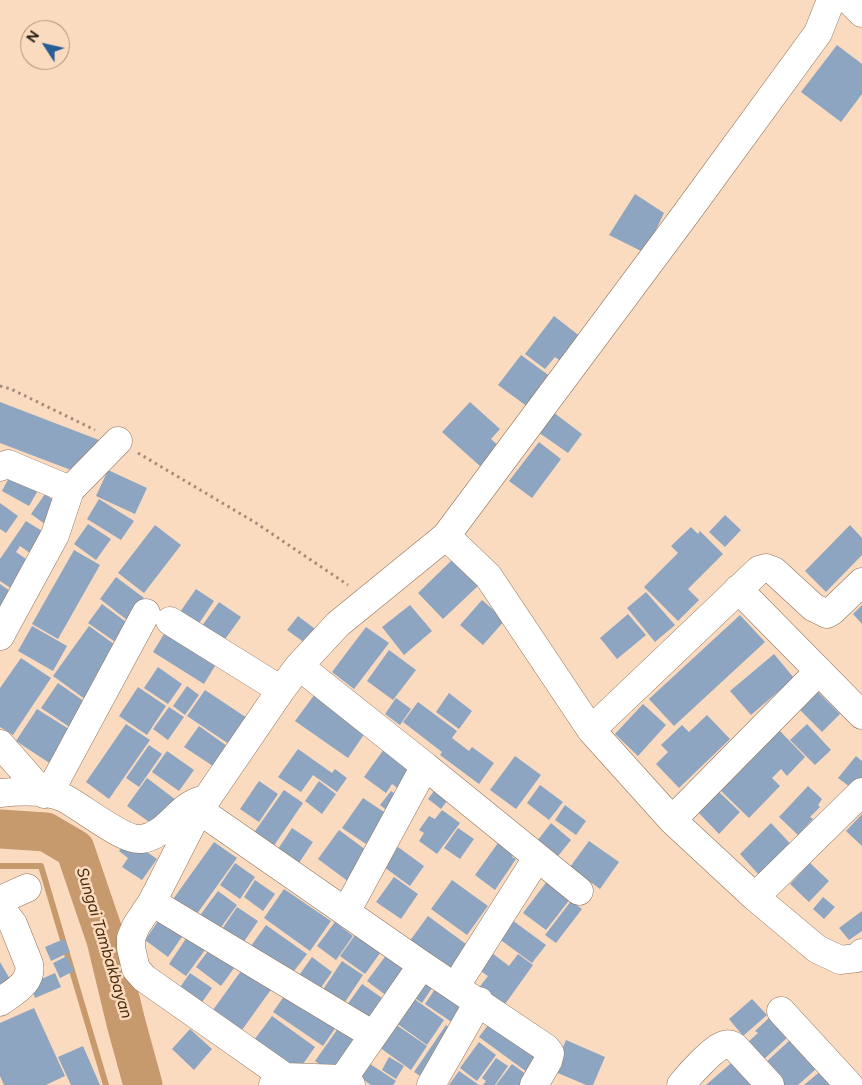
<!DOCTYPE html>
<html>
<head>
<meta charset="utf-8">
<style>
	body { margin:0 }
	#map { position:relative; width:862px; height:1085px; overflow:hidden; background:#fadbc0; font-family:Figtree,sans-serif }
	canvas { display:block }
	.north { position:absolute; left:20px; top:20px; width:50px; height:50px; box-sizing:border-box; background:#fadbc0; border:1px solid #a8917c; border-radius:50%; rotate:305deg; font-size:14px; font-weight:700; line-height:20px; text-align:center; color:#2c2117 }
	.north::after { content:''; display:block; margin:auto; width:18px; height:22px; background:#275e96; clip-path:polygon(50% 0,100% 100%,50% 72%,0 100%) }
</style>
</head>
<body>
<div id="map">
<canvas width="862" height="1085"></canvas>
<div class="north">N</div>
</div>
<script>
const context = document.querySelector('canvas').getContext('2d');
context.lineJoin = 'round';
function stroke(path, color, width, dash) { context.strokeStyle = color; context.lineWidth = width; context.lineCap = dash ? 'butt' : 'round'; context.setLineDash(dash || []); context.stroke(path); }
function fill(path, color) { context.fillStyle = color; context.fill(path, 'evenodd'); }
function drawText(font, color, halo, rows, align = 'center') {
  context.font = font + ' Figtree,sans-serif'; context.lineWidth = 5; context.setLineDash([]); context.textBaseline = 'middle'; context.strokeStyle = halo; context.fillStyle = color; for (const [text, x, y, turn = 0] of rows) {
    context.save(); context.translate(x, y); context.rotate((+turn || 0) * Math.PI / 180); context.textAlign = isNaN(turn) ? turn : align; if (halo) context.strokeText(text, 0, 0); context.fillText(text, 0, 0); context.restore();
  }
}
const stream = new Path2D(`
	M 0,866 L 41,866 L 106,1085`);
const river = new Path2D(`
	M 0,829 L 46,832 L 75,849 L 106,940 L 126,1023 L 143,1085`);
const building = new Path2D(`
	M 837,45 L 862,64 L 862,94 L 841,122 L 801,92 Z
	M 635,194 L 664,213 L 645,253 L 609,235 Z
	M 554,316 L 581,337 L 562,362 L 555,357 L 545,369 L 525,354 Z
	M 521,355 L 555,380 L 532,410 L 498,385 Z
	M 0,402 L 99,440 L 84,475 L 0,443 Z
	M 470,402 L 500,429 L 491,439 L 500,447 L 481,467 L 442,432 Z
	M 553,412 L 582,434 L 568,453 L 538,432 Z
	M 539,442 L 561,459 L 532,498 L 509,481 Z
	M 108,470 L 147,488 L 135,514 L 96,496 Z
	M 12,472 L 40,487 L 29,506 L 2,491 Z
	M 45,494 L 63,507 L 49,527 L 31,514 Z
	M 99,499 L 134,521 L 121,540 L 87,519 Z
	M 0,503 L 18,516 L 6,533 L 0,529 Z
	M 725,515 L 741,530 L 725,547 L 709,532 Z
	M 26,521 L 50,536 L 30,553 L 20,546 L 16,552 L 36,566 L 18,593 L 0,581 L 0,559 Z
	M 88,524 L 111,539 L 96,560 L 74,544 Z
	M 155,525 L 181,545 L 144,593 L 118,573 Z
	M 850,525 L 862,538 L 862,555 L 826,592 L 805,571 Z
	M 691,527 L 698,534 L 700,531 L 723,554 L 688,589 L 699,600 L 678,621 L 644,587 L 678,553 L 671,546 Z
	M 74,550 L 100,565 L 58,639 L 32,624 Z
	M 454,558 L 479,585 L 443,619 L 418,593 Z
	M 116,577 L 144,598 L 127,620 L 100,599 Z
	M 0,584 L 19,597 L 0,610 Z
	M 196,589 L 214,601 L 198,625 L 180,612 Z
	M 646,592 L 675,625 L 655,642 L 627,608 Z
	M 482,600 L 505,620 L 483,645 L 460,625 Z
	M 219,602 L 241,617 L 221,645 L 199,630 Z
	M 102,604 L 134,628 L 121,646 L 88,623 Z
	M 410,605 L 432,631 L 404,655 L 382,627 Z
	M 862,605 L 862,624 L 853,614 Z
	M 628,614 L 646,635 L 617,659 L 600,638 Z
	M 740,615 L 765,642 L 674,726 L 649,699 Z
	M 298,616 L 315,629 L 305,643 L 287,630 Z
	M 32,626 L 67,646 L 53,671 L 18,651 Z
	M 89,626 L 125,652 L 89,702 L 53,676 Z
	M 366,627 L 389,643 L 354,689 L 332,672 Z
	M 167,629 L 218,661 L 204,684 L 153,652 Z
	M 389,650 L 416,670 L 393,700 L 367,681 Z
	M 774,654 L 794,678 L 751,715 L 730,691 Z
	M 21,658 L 51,678 L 13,735 L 0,727 L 0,688 Z
	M 158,667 L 182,684 L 168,704 L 144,688 Z
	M 58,683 L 88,704 L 71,728 L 41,708 Z
	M 187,686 L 199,695 L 185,715 L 173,706 Z
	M 138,687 L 166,706 L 147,735 L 119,716 Z
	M 205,690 L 247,718 L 229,744 L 187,716 Z
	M 816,690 L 840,714 L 822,732 L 798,708 Z
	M 449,693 L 472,711 L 459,729 L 436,712 Z
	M 315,694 L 367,730 L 348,758 L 295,721 Z
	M 396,698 L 411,709 L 400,725 L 385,714 Z
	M 418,702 L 457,731 L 452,738 L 469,751 L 472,747 L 494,763 L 479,784 L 440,755 L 442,752 L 403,722 Z
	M 643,704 L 666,725 L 638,756 L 615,734 Z
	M 169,707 L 184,717 L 168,740 L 153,729 Z
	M 37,709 L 72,731 L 51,764 L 16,741 Z
	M 707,715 L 730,739 L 679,788 L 656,764 L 668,752 L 661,745 L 682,725 L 689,732 Z
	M 126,724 L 150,740 L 109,799 L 86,782 Z
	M 807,724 L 831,750 L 815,765 L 790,740 Z
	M 199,726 L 227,746 L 213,766 L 184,747 Z
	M 779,730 L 805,757 L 787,776 L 781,769 L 772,778 L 780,786 L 749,818 L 720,790 Z
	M 149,745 L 162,754 L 139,787 L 126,778 Z
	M 298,749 L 332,773 L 335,769 L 347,778 L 337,792 L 313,775 L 301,792 L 278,777 Z
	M 384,749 L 417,772 L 403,792 L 392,784 L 386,793 L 364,777 Z
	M 167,751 L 194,770 L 179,791 L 152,772 Z
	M 515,756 L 541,775 L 516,809 L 490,790 Z
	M 856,756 L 862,761 L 862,788 L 858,793 L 838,778 Z
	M 147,778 L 176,800 L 156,827 L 127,806 Z
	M 259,781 L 278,794 L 259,822 L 240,809 Z
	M 319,781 L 336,794 L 322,814 L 305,801 Z
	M 440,783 L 453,793 L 441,809 L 428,799 Z
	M 540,785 L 563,802 L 549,820 L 527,803 Z
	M 808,786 L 822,799 L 818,805 L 820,807 L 810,817 L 813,819 L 798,835 L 779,817 Z
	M 284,790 L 303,803 L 273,847 L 253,834 Z
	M 717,790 L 740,812 L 719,834 L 697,811 Z
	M 391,791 L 405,801 L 394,816 L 380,805 Z
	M 363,798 L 387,814 L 366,844 L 342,828 Z
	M 565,805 L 586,821 L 576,835 L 555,820 Z
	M 442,810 L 460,823 L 437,854 L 419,841 L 424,833 L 419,830 L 429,816 L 435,819 Z
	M 862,814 L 862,846 L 846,831 Z
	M 551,823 L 571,840 L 554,861 L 534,845 Z
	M 771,823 L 799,853 L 760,876 L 740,854 Z
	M 292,828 L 313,842 L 297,866 L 276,852 Z
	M 458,828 L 474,839 L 460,859 L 444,848 Z
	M 339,830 L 370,853 L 349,882 L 318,859 Z
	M 503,836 L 519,847 L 512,857 L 516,859 L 495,890 L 475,875 Z
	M 128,839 L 157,859 L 142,880 L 122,867 L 128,858 L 119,851 Z
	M 589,841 L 619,862 L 600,889 L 570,867 Z
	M 214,842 L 237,858 L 194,918 L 171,902 Z
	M 398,847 L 424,866 L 410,886 L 384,867 Z
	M 235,863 L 255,877 L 240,899 L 220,885 Z
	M 810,863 L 829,881 L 809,902 L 790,884 Z
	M 394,877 L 418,894 L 401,919 L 376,902 Z
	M 255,880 L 275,894 L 263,911 L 244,897 Z
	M 452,880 L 488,906 L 467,935 L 431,909 Z
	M 548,880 L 571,898 L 546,930 L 523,913 Z
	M 284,889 L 331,921 L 310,951 L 264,918 Z
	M 218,891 L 237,905 L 217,933 L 198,918 Z
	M 823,897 L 835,907 L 824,919 L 813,909 Z
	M 571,901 L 582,909 L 556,943 L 545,935 Z
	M 237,907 L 258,921 L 239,949 L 218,935 Z
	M 862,911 L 862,931 L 849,940 L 839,928 Z
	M 428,916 L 470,947 L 451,973 L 409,942 Z
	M 161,917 L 184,934 L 168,957 L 145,940 Z
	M 512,920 L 546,945 L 532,963 L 498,938 Z
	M 335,922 L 353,936 L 336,960 L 317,946 Z
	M 266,925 L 307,954 L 288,979 L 248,950 Z
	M 358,931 L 383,949 L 365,974 L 340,956 Z
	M 187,937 L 205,950 L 186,976 L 169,964 Z
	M 64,939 L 70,952 L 51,961 L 45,947 Z
	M 215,942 L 240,960 L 221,986 L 196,967 Z
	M 390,950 L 410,965 L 387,996 L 367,981 Z
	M 492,953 L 509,966 L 518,954 L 533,965 L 503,1007 L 478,989 L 488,976 L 479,970 Z
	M 67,956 L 74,971 L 60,978 L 53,963 Z
	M 312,957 L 332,972 L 315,996 L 295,981 Z
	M 342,961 L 363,975 L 343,1005 L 322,991 Z
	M 0,962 L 14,986 L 0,994 Z
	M 246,964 L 275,984 L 237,1037 L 208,1017 Z
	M 55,973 L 61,987 L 35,998 L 30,984 Z
	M 190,973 L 212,988 L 198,1008 L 176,993 Z
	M 421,976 L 434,985 L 422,1003 L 409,994 Z
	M 362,984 L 385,1000 L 365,1029 L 342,1012 Z
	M 437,986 L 468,1008 L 456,1025 L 425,1004 Z
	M 287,992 L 336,1027 L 323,1046 L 273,1012 Z
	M 410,996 L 444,1020 L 427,1045 L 392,1020 Z
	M 752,999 L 767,1015 L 743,1036 L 729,1019 Z
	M 34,1008 L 65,1076 L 46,1085 L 4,1085 L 0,1076 L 0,1023 Z
	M 272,1016 L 315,1047 L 298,1071 L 254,1040 Z
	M 771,1016 L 789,1036 L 762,1061 L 747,1043 L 758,1033 L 755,1031 Z
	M 494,1017 L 546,1054 L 531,1075 L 479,1037 Z
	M 344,1020 L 362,1032 L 333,1073 L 315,1061 Z
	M 395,1024 L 427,1046 L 411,1070 L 379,1047 Z
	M 446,1025 L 456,1032 L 425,1079 L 414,1072 Z
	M 190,1029 L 212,1049 L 194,1070 L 172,1049 Z
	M 566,1040 L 605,1057 L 593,1085 L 586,1085 L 553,1071 Z
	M 790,1040 L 816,1069 L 798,1085 L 783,1085 L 764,1064 Z
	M 479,1042 L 496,1055 L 477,1081 L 460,1068 Z
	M 83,1046 L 100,1085 L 71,1085 L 58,1057 Z
	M 389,1057 L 404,1066 L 396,1079 L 382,1070 Z
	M 496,1058 L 508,1066 L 495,1085 L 483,1085 L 486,1081 L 482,1078 Z
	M 737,1058 L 753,1085 L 706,1085 Z
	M 367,1062 L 396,1081 L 393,1085 L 371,1085 L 358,1076 Z
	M 512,1064 L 530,1077 L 524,1085 L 496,1085 Z
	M 822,1070 L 834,1085 L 804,1085 Z
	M 459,1071 L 479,1085 L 449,1085 Z`);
const path = new Path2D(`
	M 0,386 L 11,389 L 95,430
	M 138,453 L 256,523 L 348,585`);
const minor = new Path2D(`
	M 849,0 L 862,13
	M 0,467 L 8,464 L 70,490 L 55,535 L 0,636
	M 70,490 L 118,441
	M 446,536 L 488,576 L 591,730 L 672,820 L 755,897 L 817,949 L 840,960 L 857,958 L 862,953
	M 738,589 L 862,715
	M 170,621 L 281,690
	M 299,666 L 425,766
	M 591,730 L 759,570 L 766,568 L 774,571 L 813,607 L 827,614 L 832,611 L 862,582
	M 0,744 L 44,794
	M 0,793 C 20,791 46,790 64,798 C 82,807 123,841 141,839 C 167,836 178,806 202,800
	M 49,793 L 146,613
	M 199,810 L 422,965 L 546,1048 L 550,1053 L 548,1061 L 534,1085
	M 672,820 L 819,671
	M 755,897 L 862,792
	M 353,899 L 425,766 L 579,891
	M 0,900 L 27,888
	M 152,902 L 373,1035
	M 0,907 L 13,924 L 29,964 C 33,983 13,992 0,1002
	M 464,973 L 537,858
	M 781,1011 L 849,1085
	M 343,1079 L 422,965
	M 273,1085 L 285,1077 L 343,1079 L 351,1085
	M 280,1085 L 285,1077 L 144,978 L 136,969 L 131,948 L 131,938 L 136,926 L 152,902 L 199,810 L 281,690 L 299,666 L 338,624 L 446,536 L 685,215 L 818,33 L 831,0
	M 431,1085 L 479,1001
	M 681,1085 C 689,1075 713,1048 724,1045 C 729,1043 732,1045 735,1047 L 770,1085`);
const waterNames = [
	["Sungai Tambakbayan",104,943,73]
];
stroke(stream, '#c79a6e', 6);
stroke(river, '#c79a6e', 39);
fill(building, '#8da5c1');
stroke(minor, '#8f745b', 29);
stroke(path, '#a38c79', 3, [2.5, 4]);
stroke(minor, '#fff', 28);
drawText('italic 16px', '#482905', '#fadbc0', waterNames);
</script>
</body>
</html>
